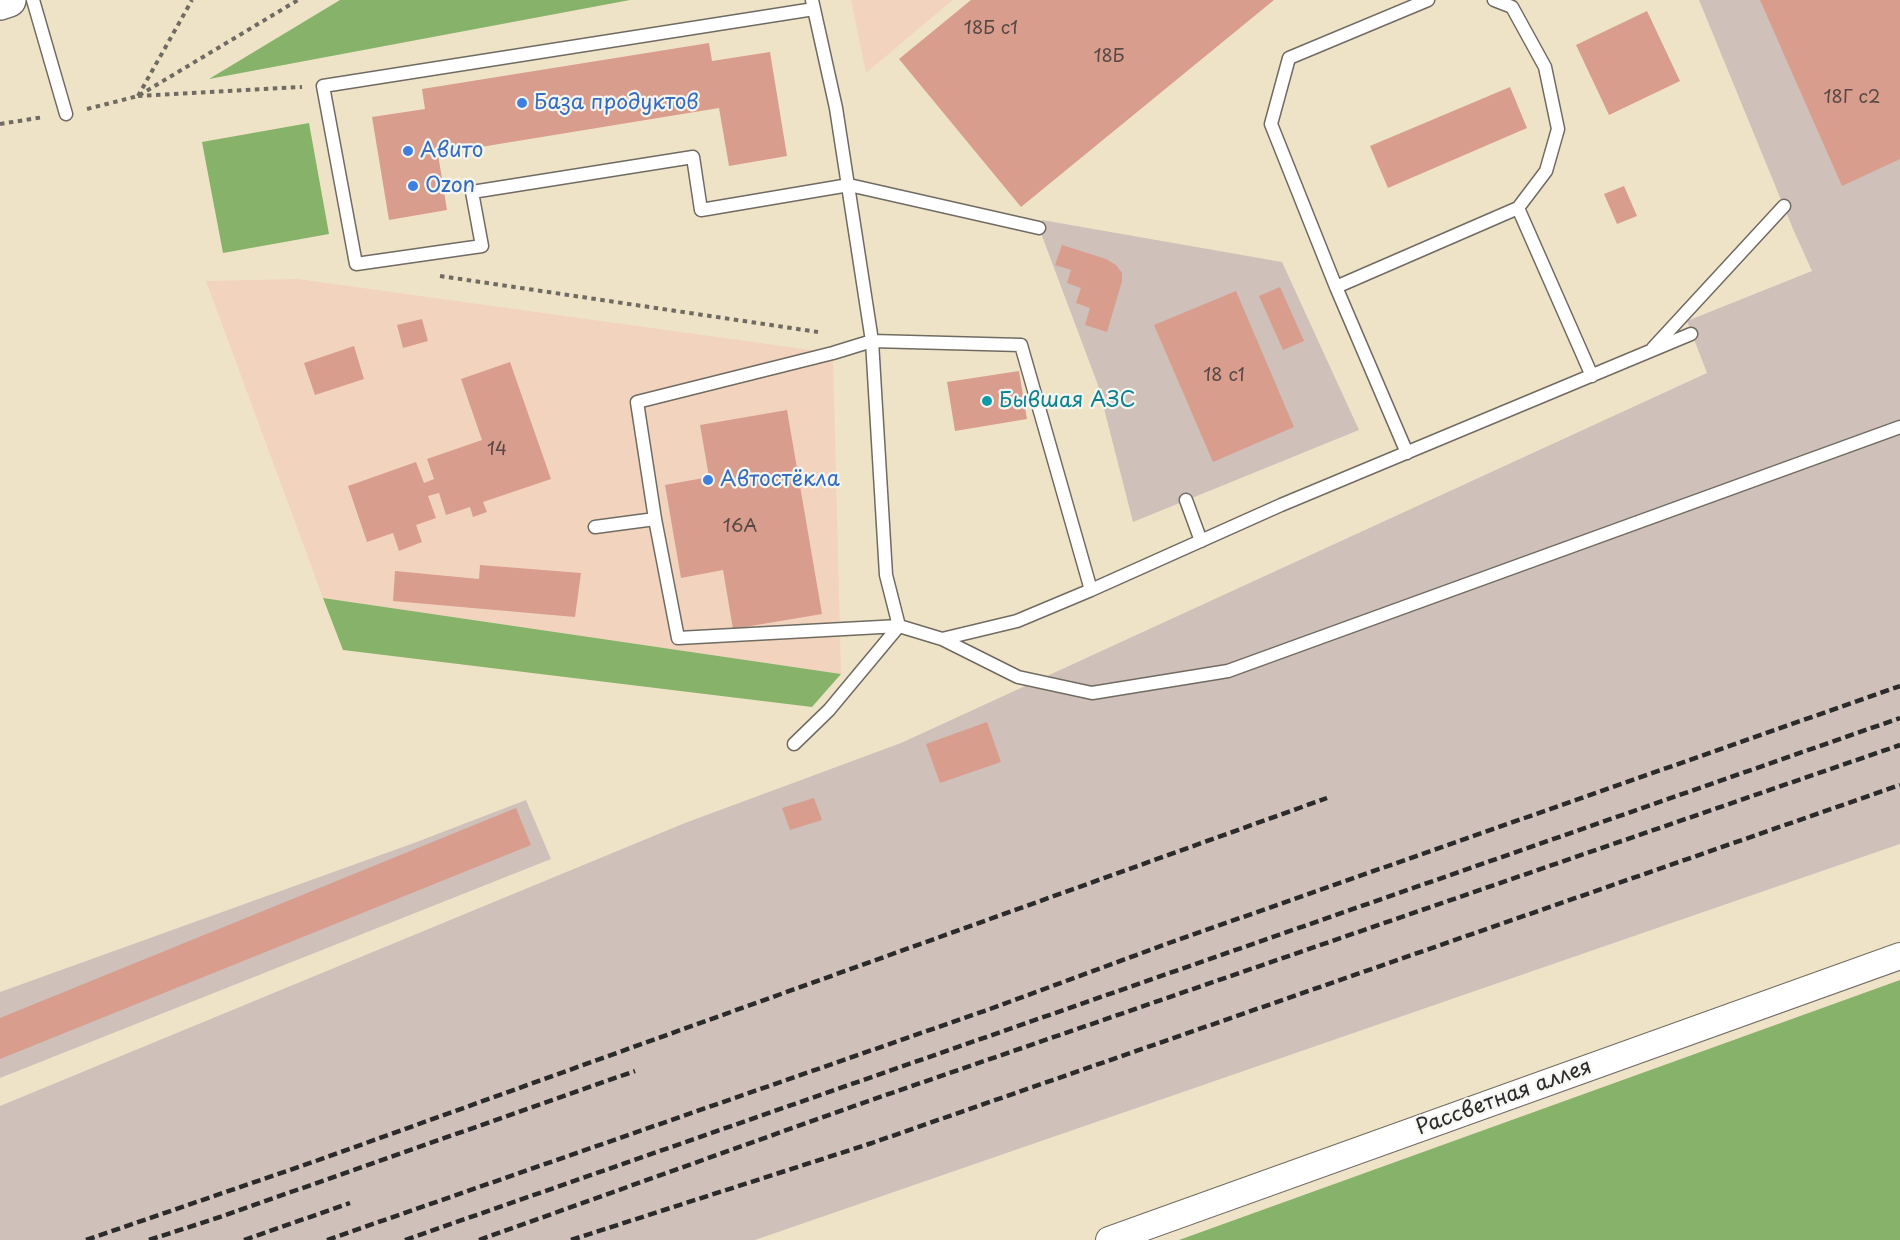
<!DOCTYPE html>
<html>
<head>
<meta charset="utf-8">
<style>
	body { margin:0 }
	canvas { display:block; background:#efe3c7 }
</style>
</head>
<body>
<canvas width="1900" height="1240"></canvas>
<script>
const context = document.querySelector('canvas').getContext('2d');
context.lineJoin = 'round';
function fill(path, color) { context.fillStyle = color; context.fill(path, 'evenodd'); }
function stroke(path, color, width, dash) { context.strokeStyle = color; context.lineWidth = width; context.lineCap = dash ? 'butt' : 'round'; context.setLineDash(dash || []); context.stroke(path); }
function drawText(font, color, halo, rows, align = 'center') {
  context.font = font + ' "Playpen Sans",sans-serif'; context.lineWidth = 4.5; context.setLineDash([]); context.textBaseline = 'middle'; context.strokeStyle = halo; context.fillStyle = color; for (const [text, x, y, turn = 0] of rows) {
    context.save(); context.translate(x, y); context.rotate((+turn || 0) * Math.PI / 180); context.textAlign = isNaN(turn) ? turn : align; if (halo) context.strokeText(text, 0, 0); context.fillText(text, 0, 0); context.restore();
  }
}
const built = new Path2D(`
	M 851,0 L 953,0 L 866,73 Z
	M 298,279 L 833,353 L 841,674 L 323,598 L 206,281 Z`);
const industrial = new Path2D(`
	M 1699,0 L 1900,0 L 1900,844 L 755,1240 L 0,1240 L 0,1106 L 685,823 L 901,743 L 1707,373 L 1687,321 L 1812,271 L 1793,229 Z
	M 1042,220 L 1282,262 L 1359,430 L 1133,522 L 1098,385 L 1039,228 Z
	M 526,800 L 551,859 L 0,1078 L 0,992 L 414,843 Z`);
const forest = new Path2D(`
	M 340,0 L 630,0 L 209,79 Z
	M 309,123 L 329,234 L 223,253 L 202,142 Z
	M 323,598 L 841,674 L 812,707 L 343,650 Z
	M 1900,980 L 1900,1240 L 1179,1240 Z`);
const building = new Path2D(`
	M 971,0 L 1274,0 L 1021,207 L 899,59 Z
	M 1760,0 L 1900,0 L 1900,159 L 1842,186 Z
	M 1647,11 L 1680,81 L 1609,115 L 1576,45 Z
	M 709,43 L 712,61 L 770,52 L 787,156 L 729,166 L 719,108 L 438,154 L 447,210 L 389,220 L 372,117 L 425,109 L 422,89 Z
	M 1510,87 L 1527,128 L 1388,188 L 1370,146 Z
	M 1624,186 L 1637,216 L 1617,224 L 1604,194 Z
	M 1062,245 L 1106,259 L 1116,265 L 1122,273 L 1122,281 L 1107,332 L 1085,325 L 1090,308 L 1076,303 L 1081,288 L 1067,283 L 1071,270 L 1055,265 Z
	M 1280,287 L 1304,341 L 1283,350 L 1259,296 Z
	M 1236,291 L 1294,427 L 1213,462 L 1154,325 Z
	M 422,319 L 428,341 L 403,348 L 397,325 Z
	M 354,346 L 364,379 L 315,395 L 304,363 Z
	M 510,362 L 551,479 L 483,502 L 487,512 L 473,517 L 470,507 L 446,515 L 439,493 L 428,496 L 436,518 L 416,525 L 422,542 L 399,551 L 393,533 L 367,542 L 348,486 L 416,462 L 424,483 L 434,479 L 427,459 L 482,440 L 461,379 Z
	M 1019,371 L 1027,419 L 955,431 L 947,382 Z
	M 787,410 L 822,614 L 733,629 L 723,570 L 681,578 L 665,485 L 709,477 L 700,425 Z
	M 480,565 L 581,573 L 575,617 L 393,601 L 395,571 L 479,579 Z
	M 987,722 L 1001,762 L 940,783 L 926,744 Z
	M 814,798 L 822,820 L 790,830 L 782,808 Z
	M 516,808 L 531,845 L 0,1059 L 0,1018 Z`);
const path = new Path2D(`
	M 138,96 L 302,87
	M 138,96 L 192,0
	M 87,109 L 138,96 L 298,0
	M 0,124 L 44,117
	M 440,276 L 818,332`);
const lane = new Path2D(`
	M 33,0 L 66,114
	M 812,0 L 836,108 L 872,341 L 886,575 L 899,626 L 942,639 L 1017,621 L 1091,590 L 1281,505 L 1691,334
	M 814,9 L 323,86 L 356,264 L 482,246 L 472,192 L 693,157 L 701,210 L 849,185 L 1039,228
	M 1518,208 L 1592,376
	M 1336,287 L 1518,208 L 1546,171 L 1558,129 L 1545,67 L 1512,7 L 1494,0
	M 1653,348 L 1784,206
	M 1407,453 L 1336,287 L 1271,124 L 1289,58 L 1428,0
	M 1186,500 L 1201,541
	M 595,527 L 655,519
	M 899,626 L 678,638 L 655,519 L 637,402 L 833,353 L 872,341 L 1021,345 L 1091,590
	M 942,639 L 1018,677 L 1092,693 L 1228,671 L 1900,427
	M 794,744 L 829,710 L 899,626`);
const street = new Path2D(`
	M 1109,1240 L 1900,956`);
const secondary = new Path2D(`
	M 0,3 L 9,0`);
const rail = new Path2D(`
	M 86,1240 L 313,1162 L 1327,798
	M 149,1240 L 220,1217 L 635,1071
	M 244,1240 L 350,1203
	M 327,1240 L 990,1009 L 1169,943 L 1900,686
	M 405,1240 L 1900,718
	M 479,1240 L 854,1106 L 1900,745
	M 571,1240 L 872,1143 L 1900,785`);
const markers = [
	[522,103,6,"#3f7fe0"],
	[408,151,6,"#3f7fe0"],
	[413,186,6,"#3f7fe0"],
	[987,401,6,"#0f9aa8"],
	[708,480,6,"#3f7fe0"]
];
const numberNames = [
	["18Б с1",991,29],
	["18Б",1109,57],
	["18Г с2",1852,98],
	["18 c1",1224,376],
	["14",497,450],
	["16А",740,527]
];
const shopNames = [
	["База продуктов",534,103],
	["Авито",420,151],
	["Ozon",425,186],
	["Автостёкла",720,480]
];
const cultureNames = [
	["Бывшая АЗС",999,401]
];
const streetNames = [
	["Рассветная аллея",1504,1098,-20]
];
fill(built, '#f2d4be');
fill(industrial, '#cfc0ba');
fill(forest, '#87b269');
fill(building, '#d89d8d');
stroke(lane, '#706b62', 15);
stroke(street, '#706b62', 28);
stroke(secondary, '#706b62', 36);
stroke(path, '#706b62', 4, [4.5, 4.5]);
stroke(lane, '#fff', 12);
stroke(street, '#fff', 26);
stroke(secondary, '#fff', 33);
stroke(rail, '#2b2b2b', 4.5, [9, 4.5]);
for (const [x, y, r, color] of markers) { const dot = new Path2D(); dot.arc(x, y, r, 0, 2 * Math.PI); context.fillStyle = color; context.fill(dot); stroke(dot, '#f6f6f2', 2); }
drawText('18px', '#564844', null, numberNames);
drawText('21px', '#366cbe', '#f6f6f2', shopNames, 'left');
drawText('21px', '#0d838f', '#f6f6f2', cultureNames, 'left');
drawText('21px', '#2b2b2b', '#f6f6f2', streetNames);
</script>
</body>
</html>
